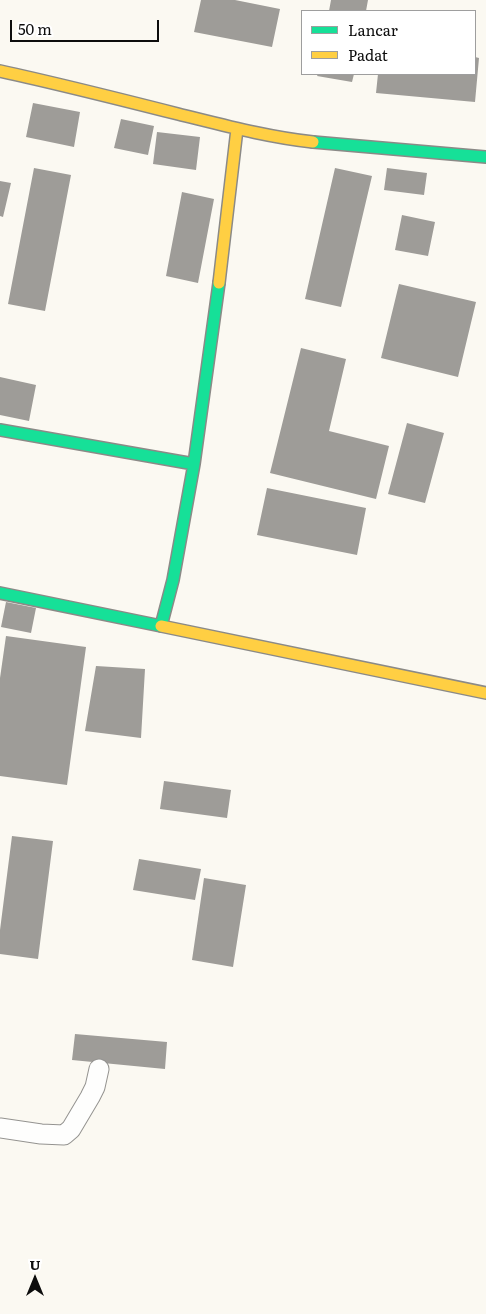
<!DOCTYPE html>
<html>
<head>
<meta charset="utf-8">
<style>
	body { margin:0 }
	#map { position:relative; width:486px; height:1314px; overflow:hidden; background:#fbf9f2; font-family:Literata,serif }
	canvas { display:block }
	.legend { position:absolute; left:301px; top:10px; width:175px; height:65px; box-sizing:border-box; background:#fff; border:1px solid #9e9e9e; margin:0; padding:6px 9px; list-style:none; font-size:15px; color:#0d0d0d }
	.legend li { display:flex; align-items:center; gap:10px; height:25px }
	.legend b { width:25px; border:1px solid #9e9e9e }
	.north { position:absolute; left:10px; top:1254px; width:50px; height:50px; -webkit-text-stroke:4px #fff; paint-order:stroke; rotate:0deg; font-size:14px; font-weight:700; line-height:20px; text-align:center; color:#0d0d0d }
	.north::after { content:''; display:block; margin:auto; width:18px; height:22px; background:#0d0d0d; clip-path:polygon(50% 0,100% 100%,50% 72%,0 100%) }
	.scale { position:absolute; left:10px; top:20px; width:149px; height:22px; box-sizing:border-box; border:2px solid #0d0d0d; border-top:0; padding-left:6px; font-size:15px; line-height:18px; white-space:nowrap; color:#0d0d0d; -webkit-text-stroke:4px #fff; paint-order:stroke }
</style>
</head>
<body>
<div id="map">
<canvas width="486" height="1314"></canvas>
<ul class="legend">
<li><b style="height:6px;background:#16e098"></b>Lancar</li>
<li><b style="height:6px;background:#ffcf43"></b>Padat</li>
</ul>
<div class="north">U</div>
<div class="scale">50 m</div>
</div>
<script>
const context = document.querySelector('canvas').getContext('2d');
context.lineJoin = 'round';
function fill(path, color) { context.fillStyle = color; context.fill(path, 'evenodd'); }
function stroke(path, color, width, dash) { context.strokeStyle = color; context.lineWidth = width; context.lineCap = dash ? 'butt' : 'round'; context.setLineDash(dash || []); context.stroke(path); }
const building = new Path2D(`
	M 201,0 L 235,0 L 280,9 L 272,47 L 194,32 Z
	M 331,0 L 368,0 L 366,11 L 329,11 Z
	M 475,57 L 479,58 L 475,102 L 376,93 L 378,74 L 475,74 Z
	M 318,74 L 354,74 L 352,82 L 317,76 Z
	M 33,103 L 80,112 L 74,147 L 26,137 Z
	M 121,119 L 154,126 L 148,155 L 114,148 Z
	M 157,132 L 200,137 L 196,170 L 153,164 Z
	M 34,168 L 71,175 L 45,311 L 8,304 Z
	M 335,168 L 372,176 L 341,307 L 305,299 Z
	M 387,168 L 427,173 L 424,195 L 384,190 Z
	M 0,181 L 11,183 L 3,217 L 0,216 Z
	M 182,192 L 214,199 L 198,283 L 166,276 Z
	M 402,215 L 435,222 L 428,256 L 395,250 Z
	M 399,284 L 476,302 L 458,377 L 381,358 Z
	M 301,348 L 346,359 L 329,431 L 389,446 L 376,499 L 270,473 Z
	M 0,377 L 36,385 L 29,421 L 0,415 Z
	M 407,423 L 444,433 L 425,503 L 388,494 Z
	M 267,488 L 366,508 L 357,555 L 257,535 Z
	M 6,602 L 36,608 L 31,633 L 1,627 Z
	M 6,636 L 86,647 L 67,785 L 0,776 L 0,678 Z
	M 96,666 L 145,669 L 141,738 L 85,731 Z
	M 164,781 L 231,790 L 227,818 L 160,809 Z
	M 12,836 L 53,841 L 38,959 L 0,954 L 0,930 Z
	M 139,859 L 201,869 L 195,900 L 133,890 Z
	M 204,878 L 246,885 L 233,967 L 192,960 Z
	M 75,1034 L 167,1042 L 165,1069 L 72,1060 Z`);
const street = new Path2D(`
	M 0,1128 L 41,1134 L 64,1135 L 71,1129 L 90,1097 L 95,1087 L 99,1069`);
const fast = new Path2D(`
	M 313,142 L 486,157
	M 0,430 L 194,464
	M 0,593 L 161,626 L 173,580 L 194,464 L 219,283`);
const slow = new Path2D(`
	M 0,71 C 60,84 119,99 178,114 C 223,125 267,137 313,142
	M 219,283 L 237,129
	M 161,626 L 486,693`);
fill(building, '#9e9c98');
stroke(street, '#949390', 21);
stroke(fast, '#8b8a87', 14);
stroke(slow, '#8b8a87', 14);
stroke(street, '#fefefd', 19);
stroke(fast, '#16e098', 11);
stroke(slow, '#ffcf43', 11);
</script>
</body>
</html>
